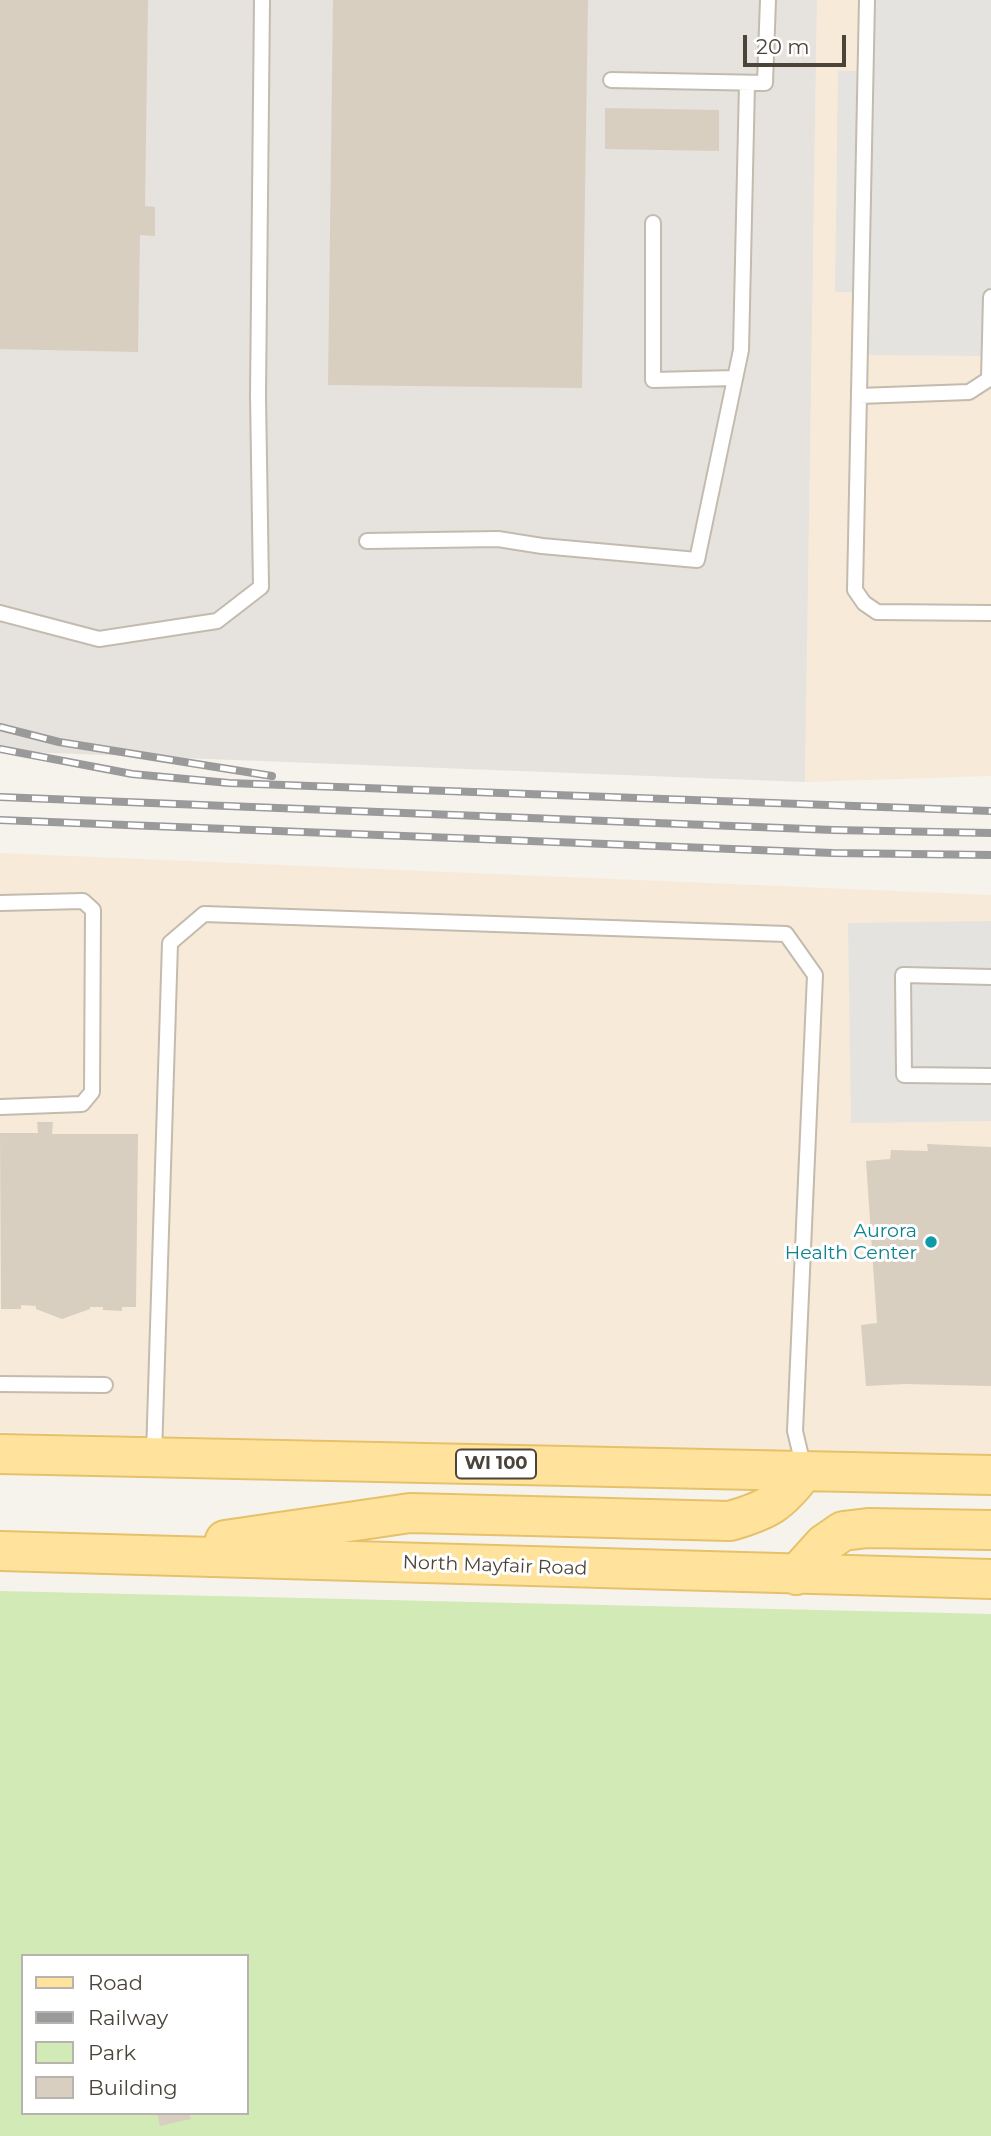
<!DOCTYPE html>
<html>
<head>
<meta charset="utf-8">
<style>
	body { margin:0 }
	#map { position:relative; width:991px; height:2136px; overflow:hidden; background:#f6f3ec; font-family:Montserrat,sans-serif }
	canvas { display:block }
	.legend { position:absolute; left:21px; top:1954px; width:228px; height:161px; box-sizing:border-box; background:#fff; border:2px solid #b7b4b0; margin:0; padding:9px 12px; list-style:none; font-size:21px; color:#4b4439 }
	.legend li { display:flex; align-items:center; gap:14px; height:35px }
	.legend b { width:35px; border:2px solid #b7b4b0 }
	.scale { position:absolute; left:743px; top:35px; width:103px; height:32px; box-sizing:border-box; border:4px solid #4b4439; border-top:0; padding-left:9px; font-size:21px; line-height:24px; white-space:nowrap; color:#4b4439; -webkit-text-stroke:5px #fff; paint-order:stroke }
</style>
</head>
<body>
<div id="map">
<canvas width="991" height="2136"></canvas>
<ul class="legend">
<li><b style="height:9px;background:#ffe39c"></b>Road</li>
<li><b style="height:9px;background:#9a9a9a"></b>Railway</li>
<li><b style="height:19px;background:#d2eab5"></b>Park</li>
<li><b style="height:19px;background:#d8cfc1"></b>Building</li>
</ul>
<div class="scale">20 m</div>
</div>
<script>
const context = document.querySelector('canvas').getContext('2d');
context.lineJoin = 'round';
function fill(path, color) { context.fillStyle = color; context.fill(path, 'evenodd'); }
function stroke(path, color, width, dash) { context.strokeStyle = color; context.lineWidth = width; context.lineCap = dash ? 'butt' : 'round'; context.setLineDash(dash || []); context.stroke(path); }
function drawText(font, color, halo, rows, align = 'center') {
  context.font = font + ' Montserrat,sans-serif'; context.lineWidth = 6; context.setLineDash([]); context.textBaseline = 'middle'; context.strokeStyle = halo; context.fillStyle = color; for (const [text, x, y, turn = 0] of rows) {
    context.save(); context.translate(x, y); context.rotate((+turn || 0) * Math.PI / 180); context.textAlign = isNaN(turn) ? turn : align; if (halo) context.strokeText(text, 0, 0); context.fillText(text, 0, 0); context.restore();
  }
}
const commercial = new Path2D(`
	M 817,0 L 991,0 L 991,776 L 805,782 Z
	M 0,853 L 991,895 L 991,1456 L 0,1432 Z`);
const industrial = new Path2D(`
	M 0,0 L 817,0 L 805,782 L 0,751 Z`);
const green = new Path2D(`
	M 0,1591 L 991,1614 L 991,2136 L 0,2136 ZM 23,1956 L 247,1956 L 247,2113 L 23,2113 Z`);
const parking = new Path2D(`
	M 874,0 L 991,0 L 991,356 L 867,355 L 868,292 L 835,292 L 838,71 L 873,71 Z
	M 991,921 L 991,1121 L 851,1123 L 848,923 Z`);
const building = new Path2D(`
	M 0,0 L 148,0 L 145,206 L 155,207 L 155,236 L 140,235 L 138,352 L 0,349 Z
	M 333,0 L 588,0 L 582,388 L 328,385 Z
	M 605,108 L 719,110 L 719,151 L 605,149 Z
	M 37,1122 L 53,1122 L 52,1134 L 138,1134 L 136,1307 L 122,1307 L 122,1311 L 103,1310 L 103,1307 L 90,1307 L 90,1309 L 62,1319 L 36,1309 L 36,1306 L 21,1305 L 21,1309 L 1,1309 L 0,1133 L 38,1133 Z
	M 927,1144 L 991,1147 L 991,1386 L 905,1384 L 866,1386 L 861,1325 L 877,1323 L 866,1161 L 890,1159 L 891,1150 L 928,1151 Z
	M 157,2113 L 189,2113 L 191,2119 L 160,2126 Z`);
const lane = new Path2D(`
	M 867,0 L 855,590 L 864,603 L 877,612 L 991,613
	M 611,80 L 765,83 L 768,0
	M 653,223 L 653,380 L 735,378
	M 859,396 L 969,392 L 989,379 L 991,297
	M 367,541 L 498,539 L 542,546 L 697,560 L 741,350 L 747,83
	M 0,613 L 99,639 L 217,621 L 261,587 L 258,395 L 262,0
	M 0,903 L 83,901 L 93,910 L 92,1092 L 82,1104 L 0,1107
	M 991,977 L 903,975 L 904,1075 L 991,1076
	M 0,1384 L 105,1385
	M 154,1455 L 170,943 L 204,914 L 786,934 L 815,975 L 795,1431 L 804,1469`);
const primary = new Path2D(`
	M 0,1454 L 991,1475
	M 225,1540 L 410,1513 L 730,1521 C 768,1510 780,1503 804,1471
	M 0,1551 L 991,1579
	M 796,1575 L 824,1544 L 843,1531 L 868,1528 L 991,1530`);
const rail = new Path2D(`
	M 0,727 L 59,742 L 272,776
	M 0,749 L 132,774 L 229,783 L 991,811
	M 0,797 L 833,830 L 991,833
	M 0,820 L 833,853 L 991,855`);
const markers = [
	[931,1242,7,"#0f9aa8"]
];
const shields = [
	[496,1464,80]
];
const shieldNames = [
	["WI 100",496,1464]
];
const cultureNames = [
	["Aurora",917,1231],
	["Health Center",917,1253]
];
const streetNames = [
	["North Mayfair Road",495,1566,2]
];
fill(commercial, '#f7ead8');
fill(industrial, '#e6e2dd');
fill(green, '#d2eab5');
fill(parking, '#e5e3e0');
fill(building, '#d8cfc1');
stroke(lane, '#c2bbae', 18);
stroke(primary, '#e6c16a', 42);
stroke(lane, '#fff', 14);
stroke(primary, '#ffe39c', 38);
stroke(rail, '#9a9a9a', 8);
stroke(rail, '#fff', 5, [16]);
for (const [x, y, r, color] of markers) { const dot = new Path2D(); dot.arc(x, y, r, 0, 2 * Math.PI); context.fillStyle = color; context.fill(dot); stroke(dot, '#fff', 2.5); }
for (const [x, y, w] of shields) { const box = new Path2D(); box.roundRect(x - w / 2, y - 14.5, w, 29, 5); context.fillStyle = '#fff'; context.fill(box); stroke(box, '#4b4439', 2); }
drawText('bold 18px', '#4b4439', null, shieldNames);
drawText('19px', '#0d838f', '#fff', cultureNames, 'right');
drawText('19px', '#4b4439', '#fff', streetNames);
</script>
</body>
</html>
